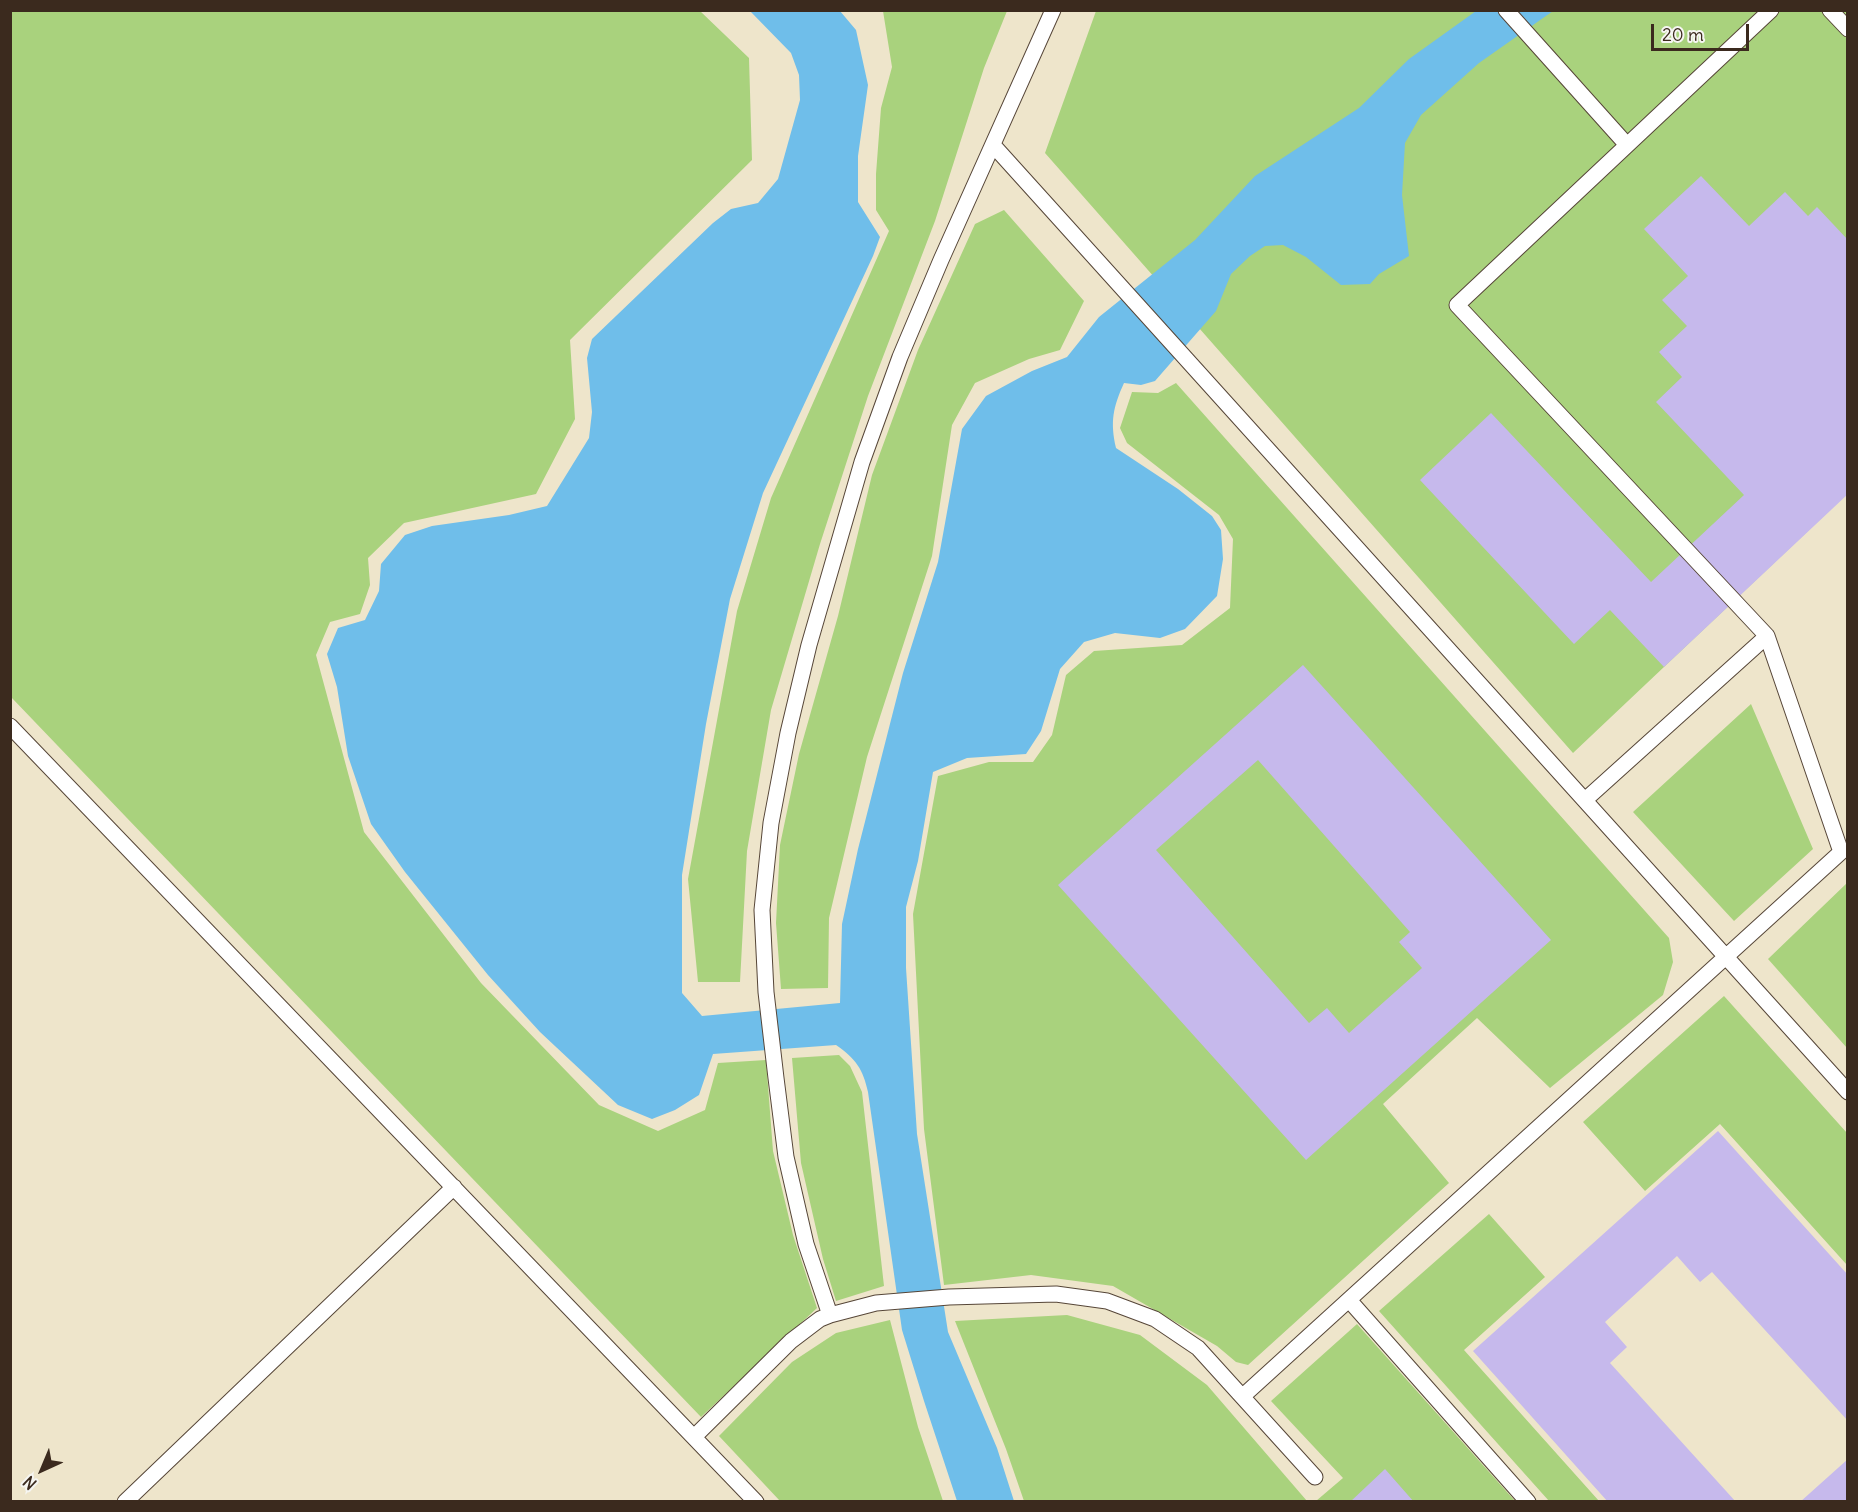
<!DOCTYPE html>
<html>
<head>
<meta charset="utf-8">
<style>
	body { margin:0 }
	#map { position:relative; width:1858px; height:1512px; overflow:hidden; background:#eee5cb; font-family:Delius,sans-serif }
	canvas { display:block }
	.frame { position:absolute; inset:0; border:12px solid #3b2a1e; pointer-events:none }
	.north { position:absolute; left:12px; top:1440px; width:60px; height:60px; -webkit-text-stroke:4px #f6f6f2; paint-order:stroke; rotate:224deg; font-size:16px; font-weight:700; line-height:24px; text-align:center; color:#3b2a1e }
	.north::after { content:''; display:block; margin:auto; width:21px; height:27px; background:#3b2a1e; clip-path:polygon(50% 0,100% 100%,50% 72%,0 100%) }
	.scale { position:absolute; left:1651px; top:24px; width:98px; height:27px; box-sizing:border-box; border:3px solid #3b2a1e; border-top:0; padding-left:8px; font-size:18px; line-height:21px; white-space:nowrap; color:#3b2a1e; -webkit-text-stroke:4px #f6f6f2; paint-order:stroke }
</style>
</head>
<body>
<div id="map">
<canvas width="1858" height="1512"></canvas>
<div class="frame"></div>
<div class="north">N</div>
<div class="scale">20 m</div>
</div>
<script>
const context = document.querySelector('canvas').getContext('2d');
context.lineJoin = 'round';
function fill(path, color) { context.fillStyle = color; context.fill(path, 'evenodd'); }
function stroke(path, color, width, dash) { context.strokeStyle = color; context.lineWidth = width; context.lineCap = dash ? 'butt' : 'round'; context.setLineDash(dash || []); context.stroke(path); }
const green = new Path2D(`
	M 11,11 L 700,11 L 749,58 L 752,160 L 570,340 L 575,419 L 536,494 L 404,523 L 368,558 L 370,585 L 360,614 L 330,622 L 316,655 L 364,832 L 481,983 L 599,1105 L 658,1131 L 705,1110 L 718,1063 L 766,1060 L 773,1151 L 793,1235 L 817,1308 L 701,1417 L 11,697 Z
	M 883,11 L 1007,11 L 984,68 L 935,221 L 868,396 L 820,544 L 771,710 L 747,851 L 740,982 L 698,982 L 688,879 L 737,611 L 771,498 L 889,231 L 876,210 L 876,174 L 881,108 L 892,67 Z
	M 1096,11 L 1847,11 L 1847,494 L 1573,753 L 1045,153 Z
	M 1004,210 L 1084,301 L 1060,350 L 1029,359 L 975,383 L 952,425 L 932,556 L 867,757 L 829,918 L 828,988 L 781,989 L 776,923 L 780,845 L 799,754 L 838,616 L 872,475 L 918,350 L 975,224 Z
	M 1176,383 L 1669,938 L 1673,962 L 1663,995 L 1550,1088 L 1477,1018 L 1383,1104 L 1449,1183 L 1248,1365 L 1236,1362 L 1217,1346 L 1113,1286 L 1031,1275 L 944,1285 L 924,1129 L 913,914 L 938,776 L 989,762 L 1033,762 L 1052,735 L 1066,675 L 1094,651 L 1182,645 L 1230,608 L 1233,539 L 1219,515 L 1127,443 L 1120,428 L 1132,392 L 1158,393 Z
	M 1751,704 L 1813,849 L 1734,921 L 1633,812 Z
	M 1847,883 L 1847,1048 L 1768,959 Z
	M 1724,996 L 1847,1133 L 1847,1265 L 1720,1124 L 1645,1191 L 1583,1122 Z
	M 839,1055 L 850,1066 L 862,1092 L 884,1286 L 836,1301 L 823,1259 L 801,1163 L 792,1058 Z
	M 1489,1214 L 1545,1277 L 1464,1350 L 1599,1501 L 1549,1501 L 1379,1311 Z
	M 1067,1315 L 1140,1335 L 1207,1385 L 1307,1501 L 1024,1501 L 1006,1449 L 955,1321 Z
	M 890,1320 L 918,1427 L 943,1501 L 780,1501 L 719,1436 L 792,1362 L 836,1333 Z
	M 1357,1324 L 1515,1501 L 1316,1501 L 1343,1478 L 1271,1401 Z`);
const water = new Path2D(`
	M 750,11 L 840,11 L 856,30 L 868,85 L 858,156 L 858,202 L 880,237 L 873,256 L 763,493 L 730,599 L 706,724 L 682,875 L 682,993 L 702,1016 L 840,1003 L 842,924 L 858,849 L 903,673 L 938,562 L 962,429 L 986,396 L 1032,371 L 1067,357 L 1099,317 L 1195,240 L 1255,176 L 1359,108 L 1409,59 L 1476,11 L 1553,11 L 1479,63 L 1421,115 L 1405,143 L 1402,195 L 1409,256 L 1379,274 L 1370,284 L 1341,285 L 1306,257 L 1283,245 L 1265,246 L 1250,256 L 1231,274 L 1216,311 L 1155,381 L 1141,385 L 1124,383 C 1113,407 1110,422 1116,448 L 1178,489 L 1212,516 L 1221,530 L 1223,559 L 1217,596 L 1185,629 L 1160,638 L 1115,633 L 1084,642 L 1060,669 L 1041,731 L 1026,754 L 967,758 L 933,772 L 918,861 L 906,907 L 906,968 L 917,1134 L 948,1332 L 997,1448 L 1014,1501 L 957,1501 L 924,1401 L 902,1330 L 868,1092 C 863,1069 856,1059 836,1045 L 713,1054 L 699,1095 L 675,1110 L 652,1119 L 618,1105 L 540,1032 L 488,975 L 405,872 L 371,824 L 348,756 L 337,687 L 327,654 L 338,628 L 365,620 L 379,591 L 381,564 L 405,535 L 432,526 L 509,515 L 547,506 L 589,438 L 592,412 L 587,358 L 592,339 L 713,223 L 731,209 L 758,203 L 778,179 L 800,100 L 799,75 L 791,53 Z`);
const building = new Path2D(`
	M 1701,176 L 1749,226 L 1785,192 L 1808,216 L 1817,207 L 1848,240 L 1848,494 L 1664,667 L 1610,610 L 1574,644 L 1420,480 L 1491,413 L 1651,582 L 1744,495 L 1656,402 L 1682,377 L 1659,352 L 1687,326 L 1662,300 L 1688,276 L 1644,229 Z
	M 1303,665 L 1551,940 L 1306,1160 L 1058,885 ZM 1258,760 L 1410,932 L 1399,942 L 1422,968 L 1349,1033 L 1327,1008 L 1309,1023 L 1156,850 Z
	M 1718,1131 L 1848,1275 L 1848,1421 L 1712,1272 L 1700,1282 L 1677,1256 L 1605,1322 L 1627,1347 L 1610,1363 L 1736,1502 L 1608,1502 L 1473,1351 Z
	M 1848,1459 L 1848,1502 L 1800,1502 Z
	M 1385,1469 L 1414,1502 L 1350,1502 Z`);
const lane = new Path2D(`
	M 1506,10 L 1627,145
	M 1830,10 L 1848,29
	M 993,145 L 1848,1092
	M 1767,636 L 1457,305 L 1771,10
	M 10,726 L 756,1502
	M 1349,1300 L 1528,1502
	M 830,1315 L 806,1244 L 786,1157 L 776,1078 L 766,992 L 762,910 L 771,823 L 788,733 L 809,645 L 862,462 L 900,357 L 941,260 L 1053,10
	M 1243,1396 L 1841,852 L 1767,636 L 1585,800
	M 694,1437 L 791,1341 L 820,1319 L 830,1315 L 876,1303 L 949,1297 L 1056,1294 L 1107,1301 L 1155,1319 L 1198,1348 L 1315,1477
	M 125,1502 L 454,1187`);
fill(green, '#a9d27d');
fill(water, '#6fbeea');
fill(building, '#c6b9ec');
stroke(lane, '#564638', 17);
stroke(lane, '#fff', 15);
</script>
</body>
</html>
